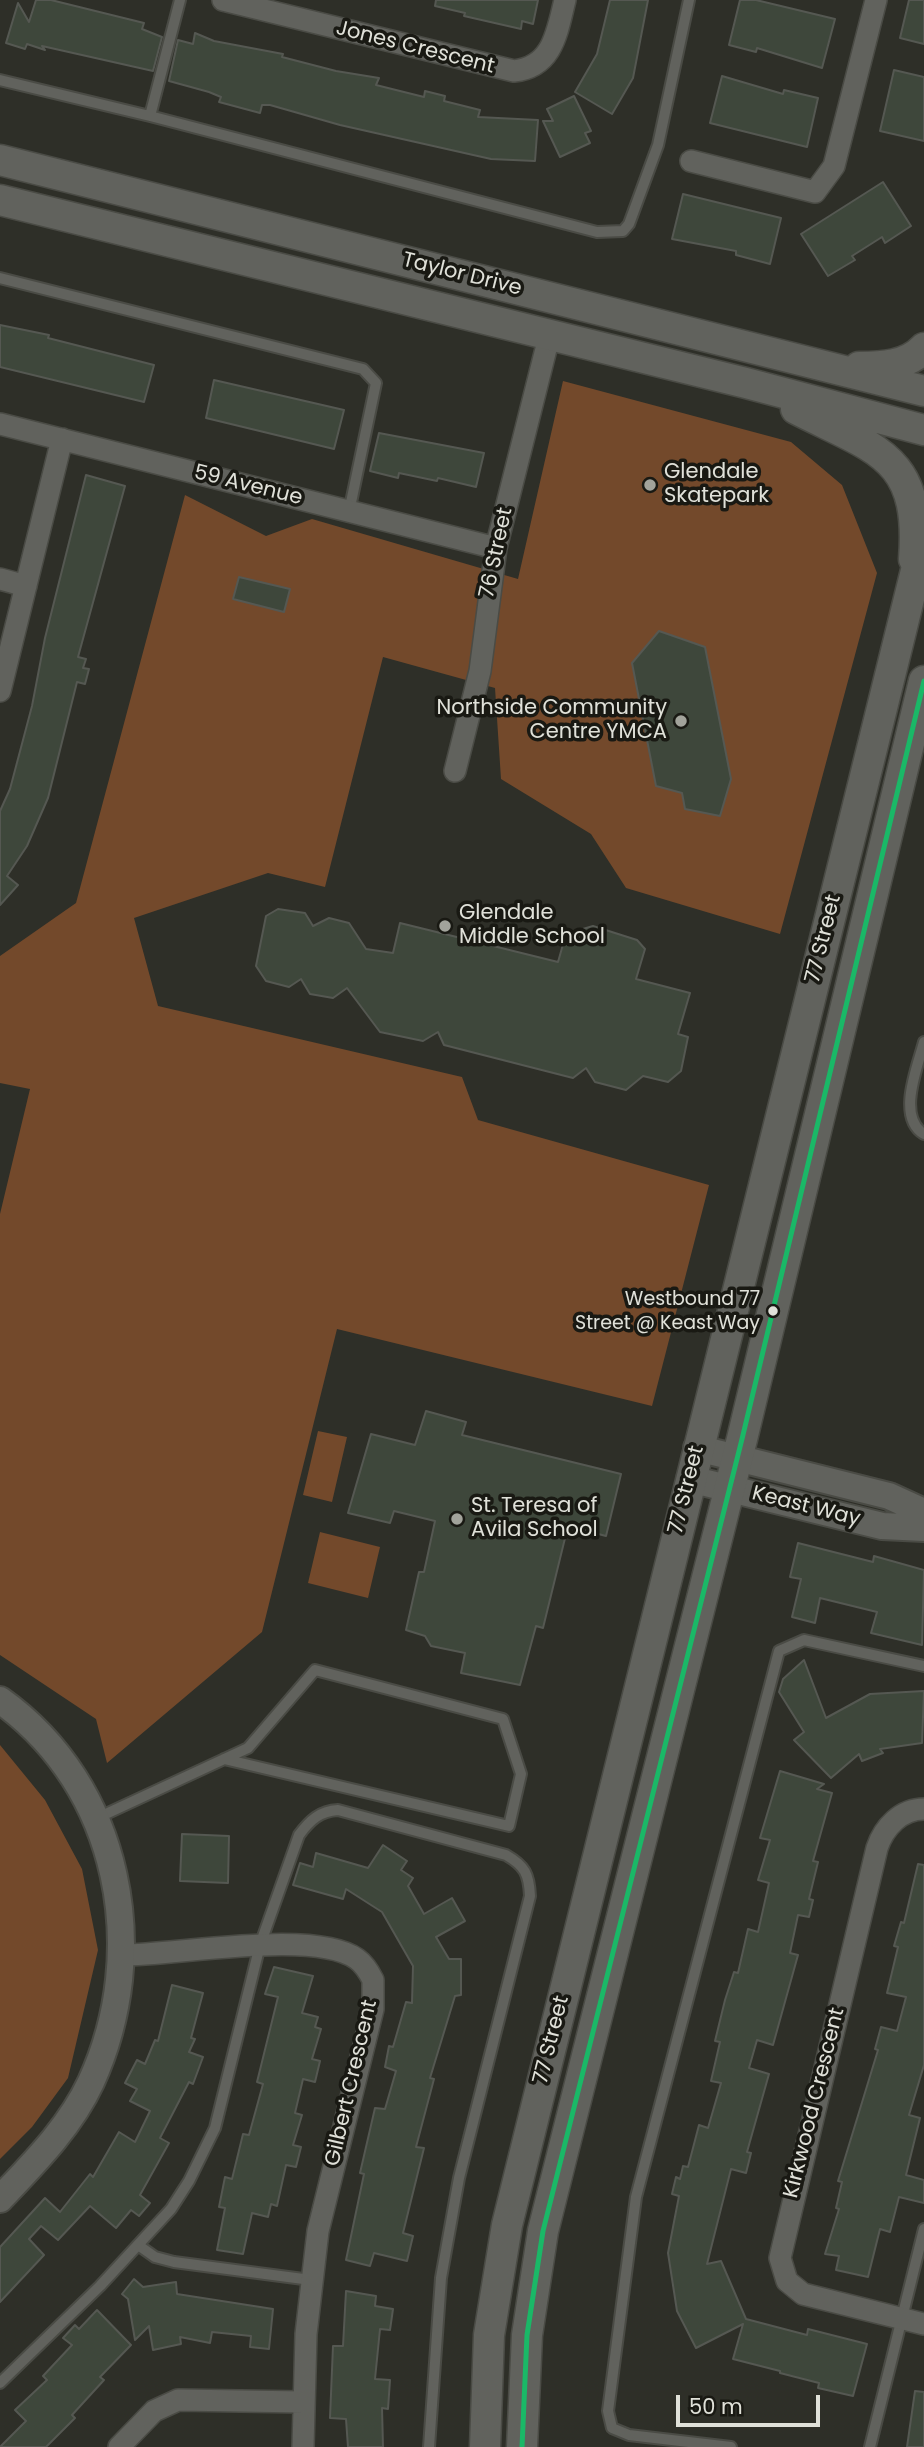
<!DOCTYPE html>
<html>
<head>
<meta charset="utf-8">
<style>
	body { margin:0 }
	#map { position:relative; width:924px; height:2447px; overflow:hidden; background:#2e2f28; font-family:Poppins,sans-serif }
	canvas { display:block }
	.scale { position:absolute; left:676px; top:2395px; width:144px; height:32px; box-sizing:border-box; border:4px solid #e0e1d9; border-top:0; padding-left:9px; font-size:21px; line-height:24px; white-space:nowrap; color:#e0e1d9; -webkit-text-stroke:5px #191913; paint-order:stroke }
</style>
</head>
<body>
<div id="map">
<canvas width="924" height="2447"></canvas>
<div class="scale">50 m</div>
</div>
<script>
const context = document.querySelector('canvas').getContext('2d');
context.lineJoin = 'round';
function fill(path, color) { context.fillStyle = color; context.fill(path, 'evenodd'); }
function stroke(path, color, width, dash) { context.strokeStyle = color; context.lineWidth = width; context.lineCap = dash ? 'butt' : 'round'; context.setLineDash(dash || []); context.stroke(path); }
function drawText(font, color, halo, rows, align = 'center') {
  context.font = font + ' Poppins,sans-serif'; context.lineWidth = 7; context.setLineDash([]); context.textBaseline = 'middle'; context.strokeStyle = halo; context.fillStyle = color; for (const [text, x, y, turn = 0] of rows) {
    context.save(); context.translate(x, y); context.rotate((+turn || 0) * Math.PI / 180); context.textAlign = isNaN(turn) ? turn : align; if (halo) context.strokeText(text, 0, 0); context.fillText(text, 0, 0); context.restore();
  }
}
const green = new Path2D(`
	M 563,381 L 791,442 L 842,485 L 877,573 L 780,934 L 626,888 L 591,834 L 501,779 L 495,688 L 383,657 L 325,887 L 268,873 L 134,918 L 158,1006 L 462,1077 L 478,1120 L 709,1185 L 652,1406 L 337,1329 L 262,1632 L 107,1763 L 96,1719 L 0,1655 L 0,1214 L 30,1089 L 0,1083 L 0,956 L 76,903 L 185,495 L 266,536 L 312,519 L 518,579 Z
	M 318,1431 L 347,1437 L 332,1502 L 303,1495 Z
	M 320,1532 L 380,1547 L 368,1598 L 308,1583 Z
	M 0,1745 L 45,1800 L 82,1869 L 98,1950 L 68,2078 L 32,2127 L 0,2159 Z`);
const building = new Path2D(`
	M 36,0 L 51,0 L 144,23 L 142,29 L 162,37 L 153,71 L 42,46 L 45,50 L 27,44 L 25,49 L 6,43 L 18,3 L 29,22 Z
	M 436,0 L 538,0 L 533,24 L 522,21 L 521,29 L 464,16 L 465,13 L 435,6 Z
	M 610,0 L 648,0 L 633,78 L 612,114 L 575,92 L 597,54 Z
	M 740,0 L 756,0 L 835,19 L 822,68 L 757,48 L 756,52 L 729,45 Z
	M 909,0 L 924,0 L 924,44 L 900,38 Z
	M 195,33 L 214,41 L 283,54 L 282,57 L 336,71 L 379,78 L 376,85 L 424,97 L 425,91 L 445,96 L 444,101 L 480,110 L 478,117 L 538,120 L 535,161 L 491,159 L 340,125 L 270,105 L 262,105 L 260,113 L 219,102 L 221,97 L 209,92 L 169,81 L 178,40 L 193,44 Z
	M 894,70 L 924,77 L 924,141 L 880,131 Z
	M 722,76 L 783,94 L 784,90 L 818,98 L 807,147 L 710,123 Z
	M 574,96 L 591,131 L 585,133 L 590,143 L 560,157 L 543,121 L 553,121 L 547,109 Z
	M 883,182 L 911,226 L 885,243 L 882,237 L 852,256 L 855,260 L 828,276 L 801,234 Z
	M 683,194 L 781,218 L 770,264 L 736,255 L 736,251 L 672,239 Z
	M 0,325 L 49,335 L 48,338 L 154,365 L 144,402 L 0,367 Z
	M 214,380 L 344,410 L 334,449 L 206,418 Z
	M 379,433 L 484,453 L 476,487 L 438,478 L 437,481 L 399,473 L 398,478 L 370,471 Z
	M 86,475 L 125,486 L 78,657 L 86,659 L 83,668 L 89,669 L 85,684 L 77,682 L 48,798 L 27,846 L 7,876 L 18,885 L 0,905 L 0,811 L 10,789 L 32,706 L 45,638 Z
	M 239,577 L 290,589 L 284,612 L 233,599 Z
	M 659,631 L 705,647 L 731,779 L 720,816 L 685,809 L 682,793 L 656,786 L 632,663 Z
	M 278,909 L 305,913 L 313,926 L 329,918 L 349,923 L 366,949 L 393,953 L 400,923 L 558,962 L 566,934 L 593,926 L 637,940 L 645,949 L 636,979 L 690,993 L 678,1034 L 688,1037 L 681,1071 L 668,1082 L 643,1076 L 626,1090 L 595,1082 L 586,1068 L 573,1078 L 444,1045 L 438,1032 L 423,1041 L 380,1032 L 347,988 L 333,998 L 310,994 L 301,979 L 289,987 L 266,981 L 256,966 L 266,916 Z
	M 426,1411 L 466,1422 L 462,1435 L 621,1474 L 606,1536 L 568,1526 L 543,1628 L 536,1626 L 520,1685 L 461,1673 L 465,1653 L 431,1646 L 425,1636 L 406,1630 L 419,1572 L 424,1572 L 435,1521 L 394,1511 L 390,1523 L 348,1513 L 371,1434 L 415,1445 Z
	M 798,1543 L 873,1562 L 874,1556 L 924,1570 L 922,1645 L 871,1633 L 877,1612 L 820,1598 L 815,1623 L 792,1617 L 801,1579 L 790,1577 Z
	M 804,1660 L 826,1718 L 870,1694 L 924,1691 L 922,1743 L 880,1749 L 883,1753 L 862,1761 L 859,1754 L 831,1778 L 794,1740 L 804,1732 L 779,1692 L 783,1679 Z
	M 780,1771 L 824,1784 L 817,1789 L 832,1793 L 813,1861 L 818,1862 L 809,1899 L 813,1900 L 809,1917 L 798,1915 L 790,1953 L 798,1955 L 773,2045 L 757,2040 L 749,2068 L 769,2074 L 747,2152 L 751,2153 L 746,2173 L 731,2169 L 707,2264 L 721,2261 L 746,2319 L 807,2335 L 808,2329 L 867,2344 L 853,2396 L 818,2388 L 819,2383 L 780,2373 L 780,2371 L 733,2359 L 743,2324 L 696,2348 L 677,2311 L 668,2253 L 679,2196 L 672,2194 L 676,2177 L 680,2179 L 683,2166 L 688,2167 L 699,2125 L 708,2128 L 721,2083 L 711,2081 L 720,2042 L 715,2041 L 725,2000 L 734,1972 L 738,1973 L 748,1929 L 758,1932 L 769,1883 L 758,1880 L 770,1840 L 760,1838 Z
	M 182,1834 L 229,1836 L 228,1883 L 180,1881 Z
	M 383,1845 L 407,1861 L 401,1870 L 413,1878 L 408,1886 L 424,1914 L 452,1898 L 465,1921 L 436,1937 L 449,1959 L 461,1959 L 461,1995 L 455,1996 L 430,2078 L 434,2079 L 416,2147 L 424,2148 L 403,2233 L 413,2236 L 407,2261 L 374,2253 L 370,2266 L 346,2260 L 364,2174 L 360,2173 L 375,2108 L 385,2109 L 396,2071 L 385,2067 L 389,2046 L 393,2047 L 406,2002 L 412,2003 L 413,1966 L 382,1912 L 346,1889 L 343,1899 L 293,1885 L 300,1863 L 313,1867 L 316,1853 L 368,1868 Z
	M 918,1864 L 924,1865 L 924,2065 L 909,2115 L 920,2118 L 906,2175 L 924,2180 L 924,2203 L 899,2197 L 890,2232 L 880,2229 L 868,2277 L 836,2270 L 839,2256 L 825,2254 L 839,2209 L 836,2208 L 842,2182 L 838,2181 L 878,2050 L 875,2049 L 881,2027 L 897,2031 L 906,1997 L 887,1993 L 898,1947 L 894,1946 L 901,1922 L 904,1923 Z
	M 274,1967 L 313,1976 L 302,2013 L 318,2017 L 315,2027 L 321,2029 L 312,2059 L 320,2061 L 315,2082 L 303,2079 L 295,2113 L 302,2115 L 293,2145 L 301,2147 L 296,2167 L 286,2165 L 277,2206 L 271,2204 L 268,2217 L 252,2213 L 243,2254 L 217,2250 L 225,2208 L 219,2207 L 225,2177 L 232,2179 L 243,2134 L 249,2135 L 263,2084 L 257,2082 L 278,1997 L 265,1994 Z
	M 172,1985 L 203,1993 L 191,2038 L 195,2039 L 189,2052 L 203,2057 L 193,2084 L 189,2082 L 160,2138 L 169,2143 L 140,2195 L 150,2203 L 139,2216 L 131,2210 L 116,2228 L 90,2206 L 58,2240 L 41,2226 L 29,2239 L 44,2255 L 0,2302 L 0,2247 L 45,2198 L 60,2212 L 90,2174 L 93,2177 L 119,2132 L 135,2142 L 150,2111 L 130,2101 L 137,2089 L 125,2083 L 137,2060 L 145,2064 L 155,2040 L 158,2041 Z
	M 134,2279 L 143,2287 L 176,2282 L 177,2294 L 273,2309 L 269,2349 L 250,2347 L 251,2336 L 212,2332 L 210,2343 L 180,2337 L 181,2344 L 153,2350 L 149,2326 L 135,2340 L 128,2299 L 122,2294 Z
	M 346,2291 L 376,2296 L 375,2306 L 393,2309 L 390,2330 L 380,2329 L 375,2379 L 390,2380 L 388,2409 L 382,2408 L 383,2447 L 348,2447 L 346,2419 L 330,2418 L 333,2346 L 343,2346 Z
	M 97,2310 L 131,2345 L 100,2377 L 104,2380 L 72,2415 L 75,2418 L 46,2447 L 0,2447 L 26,2421 L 15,2410 L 47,2380 L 43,2376 L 72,2345 L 63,2338 L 75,2325 L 79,2329 Z
	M 915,2391 L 924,2392 L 924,2447 L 907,2447 Z`);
const service = new Path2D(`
	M 0,80 L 150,116 L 597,232 L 623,231 L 629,224 L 658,145 L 689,0
	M 150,116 L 180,0
	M 0,278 L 363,369 L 376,383 L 349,512
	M 924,1042 C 918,1066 896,1117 924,1134
	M 95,1819 L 248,1748 L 315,1670 L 503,1719 L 521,1774 L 509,1826 L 224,1759
	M 138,2245 L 155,2257 L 174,2262 L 311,2280
	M 0,2383 L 100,2286 L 171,2209 L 189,2181 L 215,2128 L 260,1945 L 299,1835 C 310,1820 320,1811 338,1810 L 506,1855 C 525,1866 529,1874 530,1896 L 459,2178 L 441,2278 L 429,2447
	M 731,2447 L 629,2435 L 612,2428 L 608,2411 L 636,2197 L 779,1651 L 804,1640 L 924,1666
	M 870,2447 L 924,2229`);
const minor = new Path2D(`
	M 223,0 L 514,71 C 553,67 557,32 565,0
	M 691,161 L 815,192 L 834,166 L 876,0
	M 0,424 L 496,548
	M 0,579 L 26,586
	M 0,691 L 62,439
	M 455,771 L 480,671 L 496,548 L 549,337
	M 924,1809 C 901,1809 884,1827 877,1848 L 780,2258 L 787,2281 L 803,2294 L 924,2324
	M 123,1955 C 177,1955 315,1929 357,1959 C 364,1964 369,1972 373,1980 L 373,2009 L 318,2231 L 306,2334 L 303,2447
	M 119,2447 L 154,2411 L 178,2400 L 303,2402`);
const tertiary = new Path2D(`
	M 697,1448 L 889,1496 L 924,1512
	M 690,1479 L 882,1526 L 924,1528
	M 0,1700 C 121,1786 151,1951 91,2082 C 70,2127 34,2163 0,2199`);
const secondary = new Path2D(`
	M 0,160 L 924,391
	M 0,200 L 746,383 L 924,430
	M 859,367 C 882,367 907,366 924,348
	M 796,409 C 876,450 922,455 914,559
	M 485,2447 L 489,2335 L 507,2225 L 924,538
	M 522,2447 L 527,2335 L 543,2231 L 742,1439 L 924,681`);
const bus1 = new Path2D(`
	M 522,2447 L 527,2335 L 543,2231 L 742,1439 L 924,681`);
const markers = [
	[650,485,7,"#a2a39b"],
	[681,721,7,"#a2a39b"],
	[445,926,7,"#a2a39b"],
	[773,1311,6,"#e0e1d9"],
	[457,1519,7,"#a2a39b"]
];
const busNames = [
	["Westbound 77",760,1300],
	["Street @ Keast Way",760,1324]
];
const streetNames = [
	["Jones Crescent",415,48,14],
	["Taylor Drive",462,275,14],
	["59 Avenue",248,486,14],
	["76 Street",497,553,-78],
	["77 Street",824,939,-76],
	["77 Street",687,1490,-76],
	["Keast Way",806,1507,14],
	["77 Street",552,2040,-76],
	["Gilbert Crescent",352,2083,-77],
	["Kirkwood Crescent",815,2103,-76]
];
const poiNames = [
	["Glendale",664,473],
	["Skatepark",664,497],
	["Northside Community",667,709,"right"],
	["Centre YMCA",667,733,"right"],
	["Glendale",459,914],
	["Middle School",459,938],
	["St. Teresa of",471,1507],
	["Avila School",471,1531]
];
fill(green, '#73492b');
fill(building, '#3e473b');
stroke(building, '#555852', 2);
stroke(service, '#4a4b45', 14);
stroke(minor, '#4a4b45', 24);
stroke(tertiary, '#4a4b45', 30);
stroke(secondary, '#4a4b45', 33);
stroke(service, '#61625d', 10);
stroke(minor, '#61625d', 21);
stroke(tertiary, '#61625d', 26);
stroke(secondary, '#61625d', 30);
stroke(bus1, '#1ab867', 5);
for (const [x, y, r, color] of markers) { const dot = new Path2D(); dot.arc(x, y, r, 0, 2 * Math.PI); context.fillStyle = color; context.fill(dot); stroke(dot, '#191913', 2.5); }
drawText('19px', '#e0e1d9', '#191913', busNames, 'right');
drawText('21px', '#e0e1d9', '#191913', streetNames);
drawText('21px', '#e0e1d9', '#191913', poiNames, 'left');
</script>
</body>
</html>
